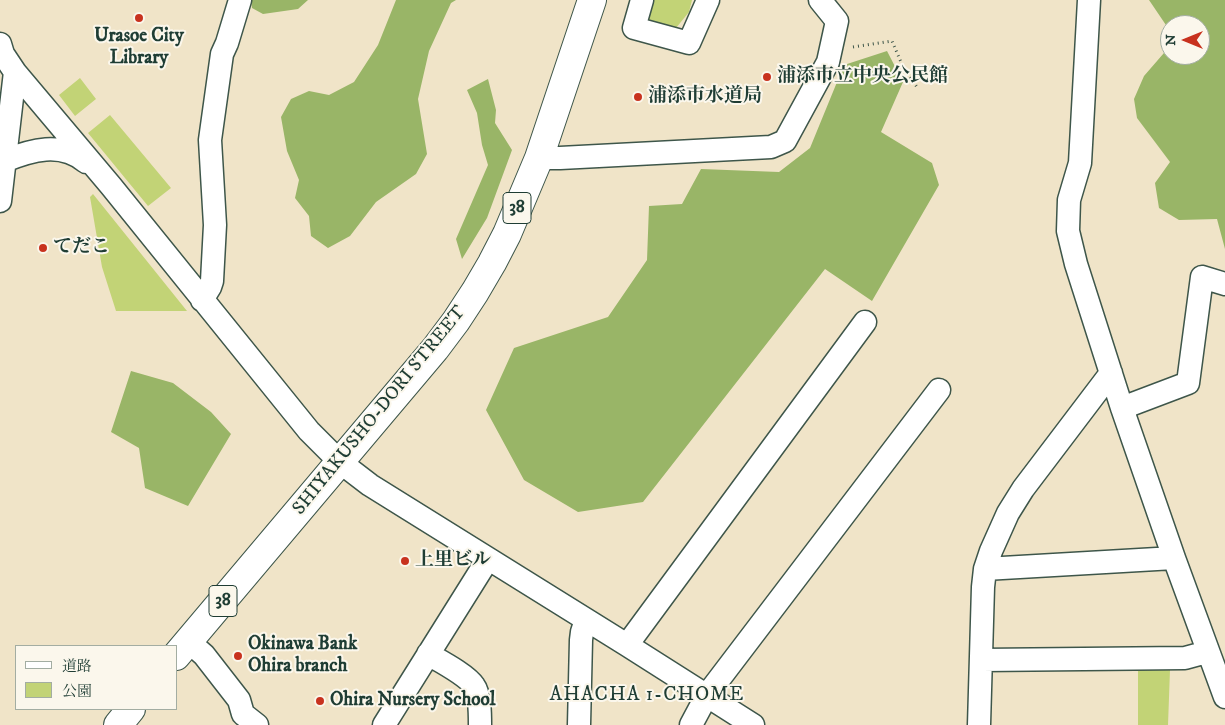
<!DOCTYPE html>
<html>
<head>
<meta charset="utf-8">
<style>
	body { margin:0 }
	#map { position:relative; width:1225px; height:725px; overflow:hidden; background:#f0e4c8; font-family:"IM FELL DW Pica","Noto Serif JP",serif }
	canvas { display:block }
	.legend { position:absolute; left:15px; top:645px; width:162px; height:65px; box-sizing:border-box; background:#fbf7ec; border:1px solid #a3ada2; margin:0; padding:6px 9px; list-style:none; font-size:15px; color:#1f3d34 }
	.legend li { display:flex; align-items:center; gap:10px; height:25px }
	.legend b { width:25px; border:1px solid #a3ada2 }
	.north { position:absolute; left:1160px; top:15px; width:50px; height:50px; box-sizing:border-box; background:#fbf7ec; border:1px solid #a3ada2; border-radius:50%; rotate:270deg; font-size:14px; font-weight:700; line-height:20px; text-align:center; color:#1f3d34 }
	.north::after { content:''; display:block; margin:auto; width:18px; height:22px; background:#c8321e; clip-path:polygon(50% 0,100% 100%,50% 72%,0 100%) }
</style>
</head>
<body>
<div id="map">
<canvas width="1225" height="725"></canvas>
<ul class="legend">
<li><b style="height:6px;background:#fff"></b>道路</li>
<li><b style="height:14px;background:#c2d376"></b>公園</li>
</ul>
<div class="north">N</div>
</div>
<script>
const context = document.querySelector('canvas').getContext('2d');
context.lineJoin = 'round';
function fill(path, color) { context.fillStyle = color; context.fill(path, 'evenodd'); }
function stroke(path, color, width, dash) { context.strokeStyle = color; context.lineWidth = width; context.lineCap = dash ? 'butt' : 'round'; context.setLineDash(dash || []); context.stroke(path); }
function drawText(font, color, halo, rows, align = 'center') {
  context.font = font + ' "IM FELL DW Pica","Noto Serif JP",serif'; context.lineWidth = 4; context.setLineDash([]); context.textBaseline = 'middle'; context.strokeStyle = halo; context.fillStyle = color; for (const [text, x, y, turn = 0] of rows) {
    context.save(); context.translate(x, y); context.rotate((+turn || 0) * Math.PI / 180); context.textAlign = isNaN(turn) ? turn : align; if (halo) context.strokeText(text, 0, 0); context.fillText(text, 0, 0); context.restore();
  }
}
const green = new Path2D(`
	M 654,0 L 692,0 L 689,12 L 676,28 L 647,21 Z
	M 80,78 L 96,99 L 75,116 L 59,95 Z
	M 110,115 L 171,188 L 148,206 L 88,133 Z
	M 93,194 L 187,311 L 116,311 L 102,267 L 90,197 Z
	M 1138,669 L 1170,670 L 1168,725 L 1138,725 Z`);
const forest = new Path2D(`
	M 251,0 L 308,0 L 298,9 L 263,14 L 252,8 Z
	M 396,0 L 456,0 L 451,3 L 429,51 L 418,99 L 427,154 L 416,174 L 376,202 L 350,236 L 328,248 L 311,236 L 309,216 L 295,198 L 299,180 L 287,151 L 281,117 L 291,99 L 309,91 L 329,95 L 354,82 L 378,45 Z
	M 1149,0 L 1225,0 L 1225,249 L 1217,219 L 1179,220 L 1159,208 L 1155,183 L 1170,162 L 1137,118 L 1134,99 L 1144,76 L 1170,46 L 1170,55 L 1200,55 L 1200,25 L 1170,25 L 1170,31 Z
	M 887,51 L 903,82 L 881,132 L 932,163 L 939,185 L 872,301 L 825,269 L 643,502 L 578,512 L 524,480 L 486,410 L 514,348 L 608,317 L 647,260 L 649,206 L 682,204 L 701,169 L 779,172 L 810,148 L 844,65 Z
	M 488,79 L 496,110 L 495,123 L 512,150 L 487,218 L 462,259 L 456,239 L 488,165 L 482,145 L 477,113 L 467,90 Z
	M 131,371 L 173,383 L 211,412 L 231,434 L 188,506 L 145,488 L 139,448 L 111,432 Z`);
const path = new Path2D(`
	M 853,47 L 892,41 L 903,67 L 917,87`);
const minor = new Path2D(`
	M 642,0 L 634,28 L 689,43 L 708,0
	M 1089,0 L 1080,163 L 1069,200 L 1068,231 L 1076,264 L 1122,408 L 1174,558 L 1225,697
	M 0,44 L 3,54 L 15,72 L 111,186 L 309,431 L 340,462 L 370,485 L 627,645 L 753,725
	M 539,158 L 560,158 L 771,147 L 785,141 L 828,62 L 837,21 L 820,0
	M 4,161 C 31,150 61,141 86,162
	M 0,201 L 15,72
	M 202,300 L 210,287 L 212,281 L 215,225 L 210,140 L 222,54 L 227,43 L 240,0
	M 1122,408 L 1188,383 L 1202,277 L 1225,284
	M 985,569 L 1174,558
	M 188,641 L 204,655 L 239,700 L 243,714 L 257,725
	M 627,645 L 865,322
	M 428,654 C 440,661 467,675 474,686 C 480,694 480,715 480,725
	M 982,660 L 1185,658 L 1207,652
	M 384,725 L 488,559
	M 579,725 L 581,640 L 582,632 L 586,620
	M 691,725 L 707,695 L 939,390
	M 979,725 L 983,587 L 985,569 L 991,551 L 1008,513 L 1023,489 L 1111,373`);
const major = new Path2D(`
	M 176,656 L 435,349 L 456,321 L 475,292 L 492,263 L 507,234 L 539,158 L 592,0
	M 118,725 L 131,709`);
const markers = [
	[139,18,5,"#c8321e"],
	[767,77,5,"#c8321e"],
	[638,97,5,"#c8321e"],
	[43,248,5,"#c8321e"],
	[405,561,5,"#c8321e"],
	[238,656,5,"#c8321e"],
	[320,701,5,"#c8321e"]
];
const shields = [
	[517,208,28],
	[223,601,28]
];
const shieldNames = [
	["38",517,208],
	["38",223,601]
];
const poiNames = [
	["Urasoe City",139,37,"center"],
	["Library",139,59,"center"],
	["浦添市立中央公民館",777,77],
	["浦添市水道局",648,97],
	["てだこ",53,248],
	["上里ビル",415,561],
	["Okinawa Bank",248,645],
	["Ohira branch",248,667],
	["Ohira Nursery School",330,701]
];
const streetNames = [
	["SHIYAKUSHO-DORI STREET",380,411,-51]
];
const neighbourhoodNames = [
	["AHACHA 1-CHOME",647,696]
];
fill(green, '#c2d376');
fill(forest, '#99b567');
stroke(minor, '#3e564a', 25);
stroke(major, '#3e564a', 30);
stroke(path, '#3e564a', 3, [1, 4]);
stroke(minor, '#fff', 22);
stroke(major, '#fff', 28);
for (const [x, y, r, color] of markers) { const dot = new Path2D(); dot.arc(x, y, r, 0, 2 * Math.PI); context.fillStyle = color; context.fill(dot); stroke(dot, '#fbf7ec', 2); }
for (const [x, y, w] of shields) { const box = new Path2D(); box.roundRect(x - w / 2, y - 15.5, w, 31, 4); context.fillStyle = '#fbf7ec'; context.fill(box); stroke(box, '#1f3d34', 1); }
drawText('bold 18px', '#1f3d34', null, shieldNames);
drawText('bold 19px', '#1f3d34', '#fbf7ec', poiNames, 'left');
drawText('19px', '#1f3d34', '#fbf7ec', streetNames);
context.letterSpacing = '1px';
drawText('20px', '#1f3d34', '#fbf7ec', neighbourhoodNames);
context.letterSpacing = '0px';
</script>
</body>
</html>
